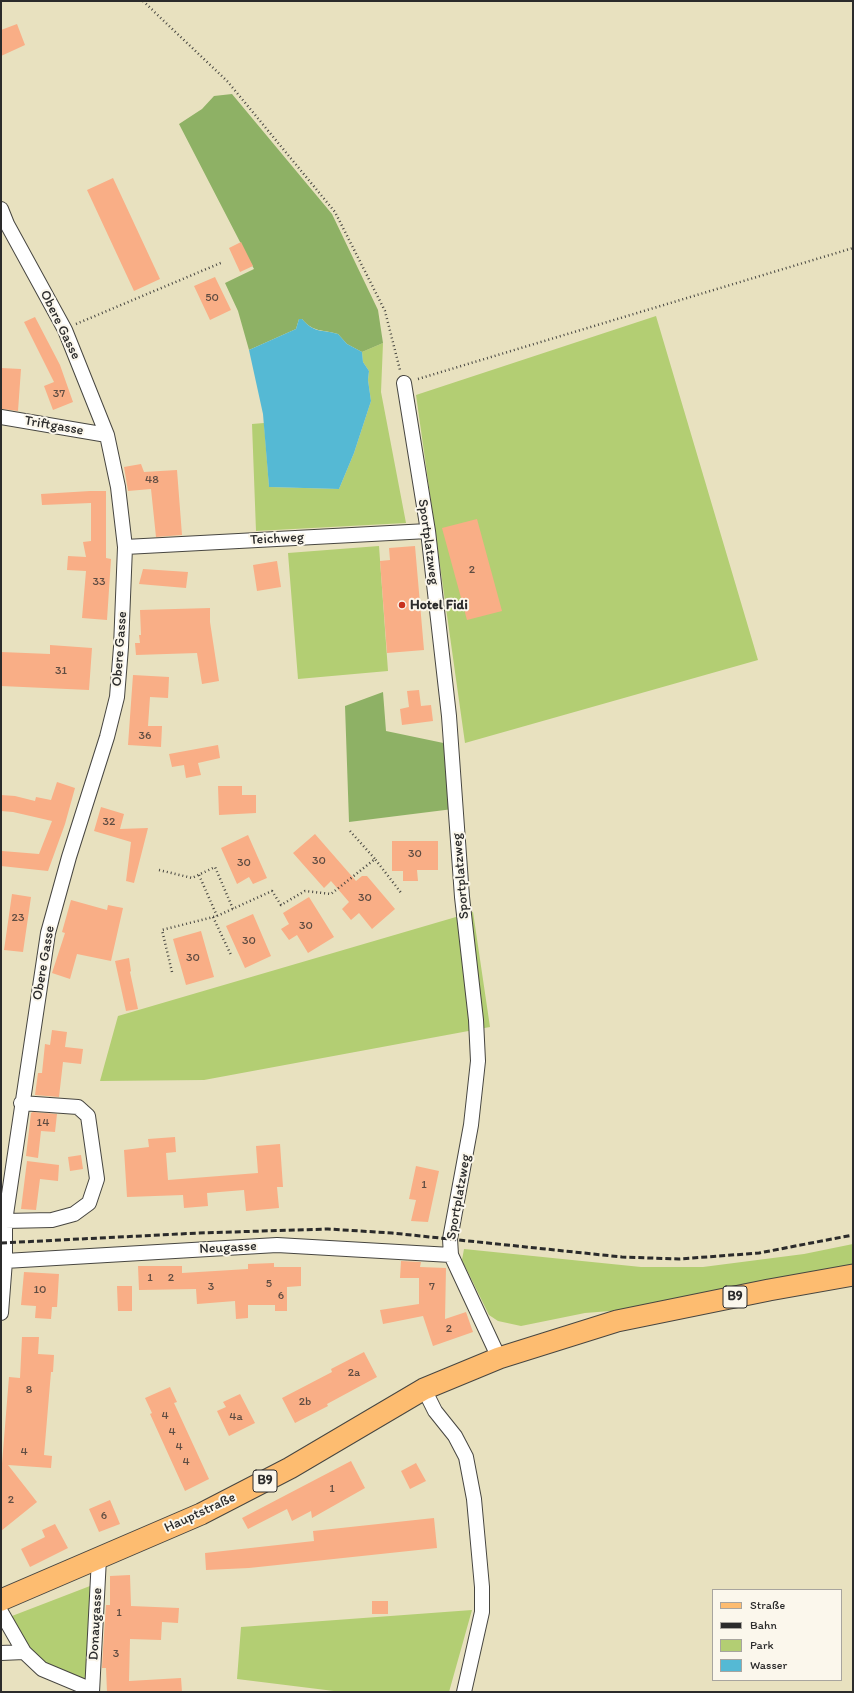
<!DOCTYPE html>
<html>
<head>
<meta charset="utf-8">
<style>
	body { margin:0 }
	#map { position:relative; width:854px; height:1693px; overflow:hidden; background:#e8e1bf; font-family:Itim,sans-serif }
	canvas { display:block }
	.frame { position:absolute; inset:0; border:2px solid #2b2b2b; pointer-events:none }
	.legend { position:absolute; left:712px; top:1589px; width:130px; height:92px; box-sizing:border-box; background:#fbf7ec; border:1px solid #a8a59f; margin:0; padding:5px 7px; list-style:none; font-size:12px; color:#2b2b2b }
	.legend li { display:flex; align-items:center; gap:8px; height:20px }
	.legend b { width:20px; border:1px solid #a8a59f }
</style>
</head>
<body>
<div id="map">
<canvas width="854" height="1693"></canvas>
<div class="frame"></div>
<ul class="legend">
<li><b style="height:5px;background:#fdbc70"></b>Straße</li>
<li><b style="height:5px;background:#2b2b2b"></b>Bahn</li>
<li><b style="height:11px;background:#b3ce73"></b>Park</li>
<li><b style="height:11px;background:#55b9d4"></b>Wasser</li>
</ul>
</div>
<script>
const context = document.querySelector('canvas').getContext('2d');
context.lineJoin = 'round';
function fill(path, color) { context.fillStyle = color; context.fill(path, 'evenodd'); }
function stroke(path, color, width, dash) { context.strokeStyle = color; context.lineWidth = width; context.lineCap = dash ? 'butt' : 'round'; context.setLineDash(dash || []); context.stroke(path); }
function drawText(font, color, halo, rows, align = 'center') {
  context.font = font + ' Itim,sans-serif'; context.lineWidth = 4; context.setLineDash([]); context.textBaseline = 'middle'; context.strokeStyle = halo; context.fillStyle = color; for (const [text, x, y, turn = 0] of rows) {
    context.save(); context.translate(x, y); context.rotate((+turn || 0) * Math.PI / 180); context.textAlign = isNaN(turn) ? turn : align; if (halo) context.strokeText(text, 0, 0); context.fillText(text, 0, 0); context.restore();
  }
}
const green = new Path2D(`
	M 656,316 L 758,660 L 465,743 L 416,395 Z
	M 383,343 L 381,392 L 406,523 L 256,531 L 252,424 L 264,423 L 269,487 L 339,489 L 354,453 L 371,401 L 368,380 L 369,371 L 363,362 L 362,352 Z
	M 379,546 L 388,671 L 298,679 L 288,553 Z
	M 473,912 L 490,1027 L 204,1080 L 100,1081 L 118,1016 Z
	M 853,1244 L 853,1264 L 636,1309 L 585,1313 L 521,1326 L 498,1321 L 489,1315 L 462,1260 L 464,1249 L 641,1267 L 703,1267 L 804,1254 Z
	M 90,1586 L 86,1680 L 48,1671 L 29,1646 L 12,1616 Z
	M 472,1610 L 449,1692 L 342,1692 L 237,1679 L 241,1627 Z`);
const forest = new Path2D(`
	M 232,94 L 332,214 L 378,310 L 383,343 L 362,352 L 347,344 L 338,334 C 322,329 314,333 302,319 L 299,319 L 296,329 L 249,350 L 238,311 L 225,283 L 254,269 L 179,124 L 202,109 L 214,96 Z
	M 383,692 L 386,731 L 453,745 L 461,808 L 349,822 L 345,706 Z`);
const water = new Path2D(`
	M 299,319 L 302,319 C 315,334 321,329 338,334 L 347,344 L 362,352 L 363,362 L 369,371 L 368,380 L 371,401 L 354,453 L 339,489 L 269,487 L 263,414 L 249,350 L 296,329 Z`);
const building = new Path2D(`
	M 17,24 L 25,45 L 1,56 L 1,30 Z
	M 113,178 L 160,279 L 134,291 L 87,190 Z
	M 241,242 L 253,266 L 240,272 L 229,248 Z
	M 215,277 L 231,310 L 210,320 L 194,286 Z
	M 35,317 L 60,365 L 73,402 L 53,410 L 44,386 L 54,382 L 24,322 Z
	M 1,368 L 21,369 L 18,411 L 1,409 Z
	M 141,464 L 144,472 L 177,470 L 182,535 L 156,537 L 151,489 L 128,491 L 124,467 Z
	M 90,491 L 106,491 L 106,558 L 111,559 L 107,620 L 82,618 L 86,571 L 67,570 L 68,556 L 86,557 L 83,542 L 91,541 L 91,503 L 42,505 L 41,494 Z
	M 477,519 L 502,611 L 467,620 L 442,528 Z
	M 415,546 L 424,650 L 387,653 L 380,561 L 390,560 L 389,548 Z
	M 277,561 L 281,587 L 257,591 L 253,565 Z
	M 143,569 L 188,572 L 186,588 L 139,584 Z
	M 210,608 L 210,622 L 219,681 L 202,684 L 197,653 L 136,655 L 135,643 L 140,643 L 139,635 L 141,635 L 140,610 Z
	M 50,645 L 92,648 L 89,690 L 1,686 L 1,652 L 50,654 Z
	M 133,675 L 169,677 L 168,698 L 150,697 L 148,726 L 162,726 L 161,747 L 128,745 Z
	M 419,690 L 421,706 L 431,705 L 433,721 L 402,725 L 400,709 L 409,707 L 407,691 Z
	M 218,745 L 220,758 L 198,763 L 201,775 L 186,778 L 184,765 L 172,767 L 169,754 Z
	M 57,782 L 75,788 L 65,824 L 48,871 L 1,866 L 2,851 L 39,854 L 52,821 L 13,812 L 1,811 L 1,795 L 15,796 L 35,801 L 36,797 L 51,800 Z
	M 218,786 L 242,786 L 242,795 L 256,795 L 256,813 L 219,815 Z
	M 101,807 L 124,814 L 120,829 L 148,828 L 134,883 L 126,881 L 131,842 L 94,831 Z
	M 315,834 L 356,881 L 362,876 L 367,876 L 395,909 L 372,929 L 359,913 L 351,920 L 342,909 L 349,902 L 331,881 L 324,888 L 293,853 Z
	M 248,835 L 267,878 L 253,884 L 249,877 L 237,884 L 221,848 Z
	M 392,841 L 438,841 L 438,870 L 417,870 L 418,881 L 403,881 L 403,871 L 392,871 Z
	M 12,894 L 31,897 L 23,952 L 4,950 Z
	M 309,897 L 334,937 L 308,953 L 297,935 L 289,940 L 281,929 L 289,924 L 283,913 Z
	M 71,900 L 107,910 L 108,905 L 123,908 L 111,961 L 77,954 L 70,979 L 52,973 L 65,933 L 62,932 Z
	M 253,914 L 271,956 L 245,968 L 226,926 Z
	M 201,931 L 214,977 L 186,985 L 173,939 Z
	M 129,958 L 131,971 L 130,972 L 138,1009 L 126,1011 L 115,961 Z
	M 52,1030 L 67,1032 L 65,1047 L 83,1049 L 81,1064 L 63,1062 L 59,1097 L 35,1095 L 38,1073 L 42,1073 L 45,1044 L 50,1045 Z
	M 33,1112 L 57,1114 L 55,1132 L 41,1131 L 38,1158 L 26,1156 L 31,1113 Z
	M 175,1137 L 176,1152 L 166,1153 L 168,1180 L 258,1173 L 256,1146 L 280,1144 L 283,1187 L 277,1187 L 279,1208 L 246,1211 L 244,1190 L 207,1193 L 208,1206 L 184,1208 L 183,1195 L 127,1197 L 124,1150 L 149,1147 L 148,1139 Z
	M 81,1155 L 83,1169 L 70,1171 L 68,1157 Z
	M 27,1161 L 59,1165 L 58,1181 L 40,1179 L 36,1210 L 21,1209 Z
	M 416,1166 L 439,1171 L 428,1222 L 411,1221 L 416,1200 L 409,1199 Z
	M 401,1261 L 421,1262 L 420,1267 L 446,1268 L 445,1319 L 466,1312 L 473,1332 L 433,1346 L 423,1316 L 383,1324 L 380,1310 L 419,1304 L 419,1278 L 400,1278 Z
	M 274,1263 L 274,1267 L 301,1267 L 301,1286 L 287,1287 L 287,1311 L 275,1311 L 275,1305 L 248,1305 L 248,1318 L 236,1319 L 235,1301 L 197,1304 L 196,1289 L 139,1290 L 138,1266 L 182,1266 L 182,1273 L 248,1269 L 248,1264 Z
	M 24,1272 L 59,1274 L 57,1307 L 52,1307 L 51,1319 L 35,1318 L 36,1306 L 21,1305 Z
	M 117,1286 L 132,1286 L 132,1311 L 118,1311 Z
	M 22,1337 L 39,1337 L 38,1354 L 54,1355 L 53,1372 L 51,1372 L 44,1455 L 52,1456 L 51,1468 L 8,1465 L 37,1502 L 1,1531 L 1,1476 L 9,1377 L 20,1378 Z
	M 364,1352 L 377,1377 L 327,1404 L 328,1406 L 295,1423 L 282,1398 L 332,1372 L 331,1369 Z
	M 170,1387 L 177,1402 L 174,1403 L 209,1479 L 185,1491 L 150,1414 L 152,1413 L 145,1398 Z
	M 240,1394 L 255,1423 L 229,1436 L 217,1411 L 226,1407 L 223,1402 Z
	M 351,1461 L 365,1488 L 312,1518 L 311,1511 L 292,1521 L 287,1509 L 248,1529 L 242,1518 Z
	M 416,1463 L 426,1481 L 410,1489 L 401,1471 Z
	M 110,1500 L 120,1524 L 99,1532 L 89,1509 Z
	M 434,1518 L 437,1548 L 249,1568 L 206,1570 L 205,1553 L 314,1541 L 313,1531 Z
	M 55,1524 L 68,1548 L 30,1567 L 21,1549 L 45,1537 L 42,1530 Z
	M 130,1575 L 131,1606 L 179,1608 L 178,1623 L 162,1622 L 161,1640 L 130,1639 L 129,1681 L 181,1678 L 182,1692 L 107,1692 L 106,1668 L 102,1668 L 103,1649 L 106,1605 L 110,1605 L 110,1576 Z
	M 372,1601 L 388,1601 L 388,1614 L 372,1614 Z`);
const path = new Path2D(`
	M 143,1 L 228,82 L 335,212 L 385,311 L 400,370
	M 76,324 L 223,262
	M 418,379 L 853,248
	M 350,831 L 375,859
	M 159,870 L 192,878 L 215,867 L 233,909
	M 199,875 L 217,916
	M 213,917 L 231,955
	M 172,972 L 162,930 L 217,916 L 272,891 L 281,905 L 305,891 L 331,894 L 375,859 L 402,894`);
const street = new Path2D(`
	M 1,209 L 7,224 L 65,330 L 107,435 L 118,487 L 125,547 L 121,647 L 117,697 L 107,737 L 69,857 L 48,933 L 5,1221 L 5,1261 L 1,1313
	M 404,383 L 428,531 L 449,716 L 462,897 L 476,1020 L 478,1061 L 471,1125 L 450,1239 L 451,1255 L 499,1358
	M 1,417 L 107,435
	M 125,547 L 428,531
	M 5,1221 L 52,1220 L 74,1214 L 89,1203 L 97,1179 L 88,1116 L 78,1107 L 21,1103
	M 5,1261 L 277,1245 L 451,1255
	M 424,1389 L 435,1411 L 455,1436 L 466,1457 L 474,1499 L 482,1587 L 482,1612 L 464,1692
	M 1,1612 L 24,1652 L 42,1669 L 92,1690
	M 1,1653 L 24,1652
	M 92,1692 L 99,1558`);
const primary = new Path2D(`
	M 1,1600 L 201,1514 L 290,1468 L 424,1389 L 499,1358 L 617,1321 L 769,1290 L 853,1275`);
const rail = new Path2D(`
	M 1,1243 L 199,1233 L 328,1229 L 392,1233 L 622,1257 L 679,1259 L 759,1253 L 853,1235`);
const markers = [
	[402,605,4,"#c8321e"]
];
const numberNames = [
	["50",212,298],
	["37",59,394],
	["48",152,480],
	["2",472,570],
	["33",99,582],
	["31",61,671],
	["36",145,736],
	["32",109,822],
	["30",415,854],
	["30",319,861],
	["30",244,863],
	["30",365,898],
	["23",18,918],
	["30",306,926],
	["30",249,941],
	["30",193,958],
	["14",43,1123],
	["1",424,1185],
	["1",150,1278],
	["2",171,1278],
	["5",269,1284],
	["3",211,1287],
	["7",432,1287],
	["10",40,1290],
	["6",281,1296],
	["2",449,1329],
	["2a",354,1373],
	["8",29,1390],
	["2b",305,1402],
	["4",165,1416],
	["4a",236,1417],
	["4",172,1432],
	["4",179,1447],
	["4",24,1452],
	["4",186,1462],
	["1",332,1489],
	["2",11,1500],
	["6",104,1516],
	["1",119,1613],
	["3",116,1654]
];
const shields = [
	[735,1297,24],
	[265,1481,24]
];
const shieldNames = [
	["B9",735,1297],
	["B9",265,1481]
];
const streetNames = [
	["Obere Gasse",60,325,64],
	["Triftgasse",54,426,10],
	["Teichweg",277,539,-3],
	["Sportplatzweg",428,542,82],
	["Obere Gasse",120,649,-86],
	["Sportplatzweg",461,876,-95],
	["Obere Gasse",44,963,-80],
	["Sportplatzweg",459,1197,-80],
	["Neugasse",228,1248,-3],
	["Hauptstraße",200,1513,-25],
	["Donaugasse",96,1624,-87]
];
const poiNames = [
	["Hotel Fidi",410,605]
];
fill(green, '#b3ce73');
fill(forest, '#8eb165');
fill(water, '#55b9d4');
fill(building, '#f9ae86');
stroke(street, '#474641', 16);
stroke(primary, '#474641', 23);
stroke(path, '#474641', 2.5, [1, 3]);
stroke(street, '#fff', 14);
stroke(primary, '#fdbc70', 21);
stroke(rail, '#2b2b2b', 3, [6, 3]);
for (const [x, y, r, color] of markers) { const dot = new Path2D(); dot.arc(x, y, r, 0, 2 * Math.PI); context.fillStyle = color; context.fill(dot); stroke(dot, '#fbf7ec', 1.5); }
drawText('12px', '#5e4c42', null, numberNames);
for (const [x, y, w] of shields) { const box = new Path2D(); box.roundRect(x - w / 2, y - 11, w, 22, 3); context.fillStyle = '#fbf7ec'; context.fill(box); stroke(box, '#2b2b2b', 1); }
drawText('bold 13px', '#2b2b2b', null, shieldNames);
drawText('14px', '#2b2b2b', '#fbf7ec', streetNames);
drawText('bold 14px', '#2b2b2b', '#fbf7ec', poiNames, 'left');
</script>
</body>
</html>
